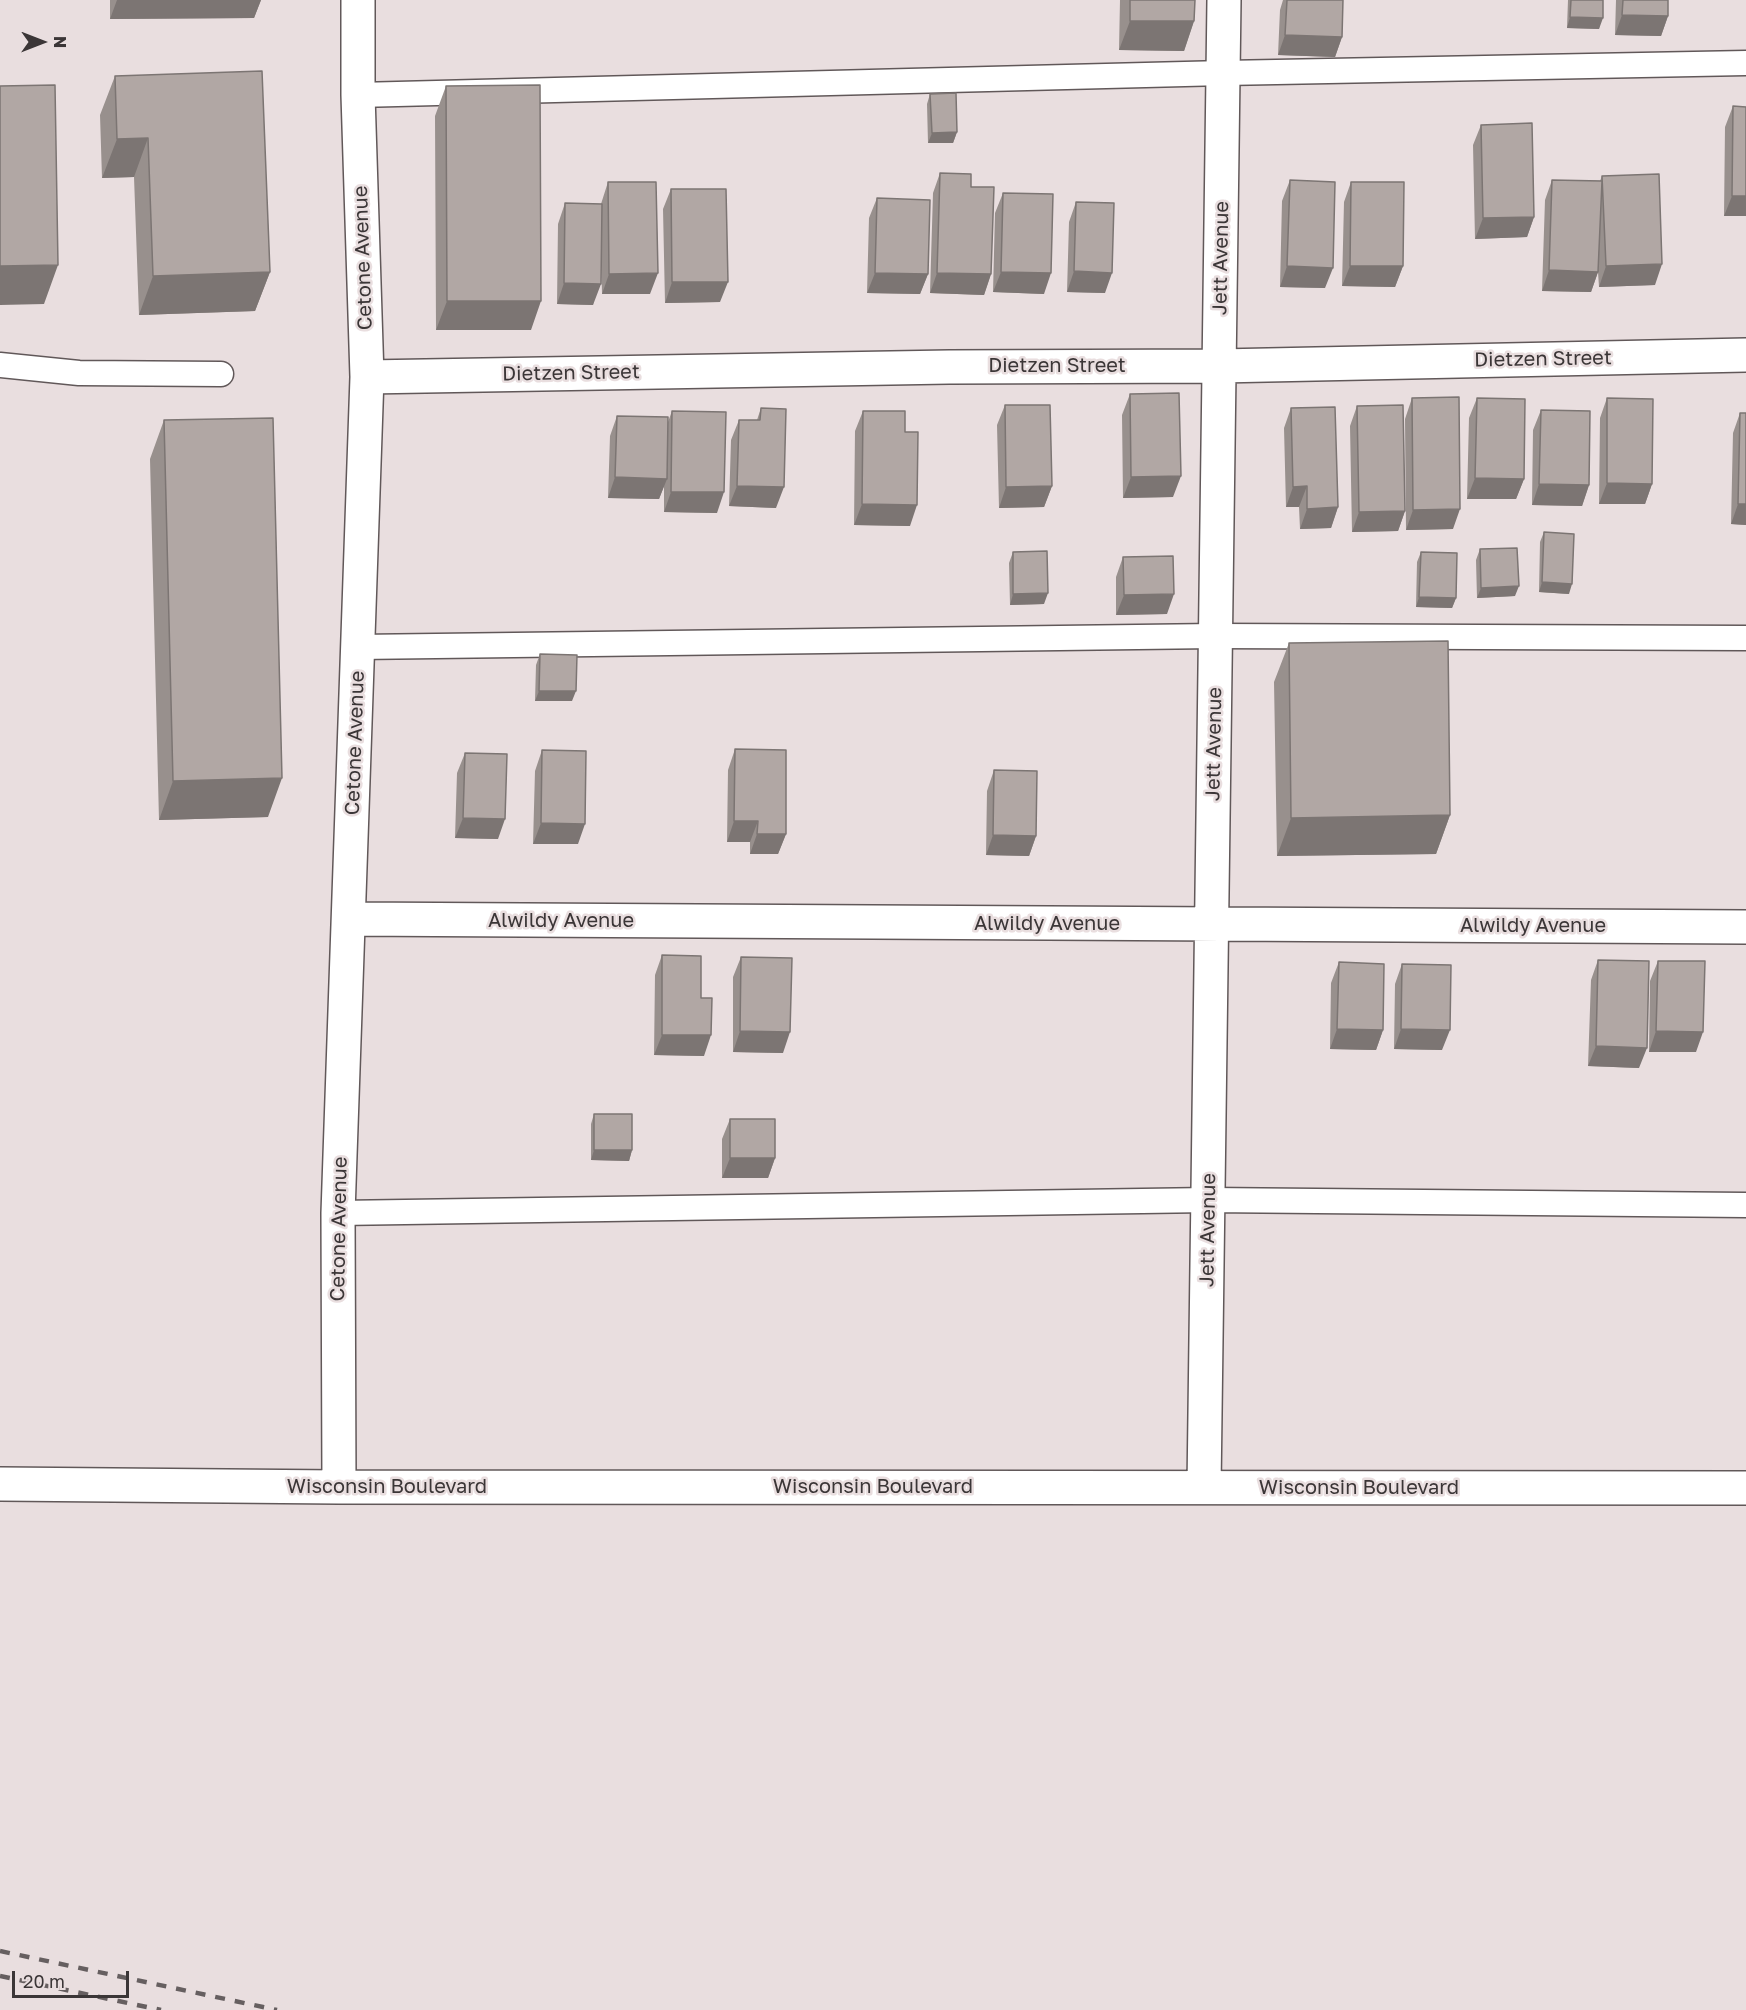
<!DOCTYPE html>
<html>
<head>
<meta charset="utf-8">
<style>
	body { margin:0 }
	#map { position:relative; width:1746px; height:2010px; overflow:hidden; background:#e9dedf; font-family:"Golos Text",sans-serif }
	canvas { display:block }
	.north { position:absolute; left:12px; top:12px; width:60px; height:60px; -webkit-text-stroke:4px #e9dedf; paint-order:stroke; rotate:90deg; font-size:16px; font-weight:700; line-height:24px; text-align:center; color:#3b3637 }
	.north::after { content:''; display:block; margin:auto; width:21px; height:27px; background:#3b3637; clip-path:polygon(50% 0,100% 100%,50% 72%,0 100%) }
	.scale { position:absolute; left:12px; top:1971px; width:117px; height:27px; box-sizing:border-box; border:3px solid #3b3637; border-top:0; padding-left:8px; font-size:18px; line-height:21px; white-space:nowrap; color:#3b3637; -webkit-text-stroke:4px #e9dedf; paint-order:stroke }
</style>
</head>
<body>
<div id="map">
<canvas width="1746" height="2010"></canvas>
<div class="north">N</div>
<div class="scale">20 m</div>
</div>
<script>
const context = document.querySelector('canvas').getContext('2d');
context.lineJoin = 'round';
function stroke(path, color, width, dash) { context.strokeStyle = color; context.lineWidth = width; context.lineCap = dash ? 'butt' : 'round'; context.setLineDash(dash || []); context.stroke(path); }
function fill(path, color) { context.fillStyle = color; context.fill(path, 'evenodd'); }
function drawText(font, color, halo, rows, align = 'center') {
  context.font = font + ' "Golos Text",sans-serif'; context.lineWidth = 5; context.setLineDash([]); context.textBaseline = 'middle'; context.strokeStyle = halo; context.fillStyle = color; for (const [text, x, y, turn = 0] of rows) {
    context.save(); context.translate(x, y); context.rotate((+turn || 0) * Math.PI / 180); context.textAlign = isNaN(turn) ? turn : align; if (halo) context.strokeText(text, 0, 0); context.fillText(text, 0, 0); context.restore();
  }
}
const lane = new Path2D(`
	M 358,95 L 1224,73 L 1746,63
	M 0,365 L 79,373 L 221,374
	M 358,647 L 1215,636 L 1746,638
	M 338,1213 L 1209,1200 L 1746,1205`);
const street = new Path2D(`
	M 367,377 L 949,367 L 1220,366 L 1746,355
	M 349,919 L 1746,927
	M 0,1484 L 339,1487 L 1746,1488
	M 339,1487 L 338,1213 L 367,377 L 358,95 L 358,0
	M 1204,1487 L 1224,0`);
const rail = new Path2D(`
	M 0,1951 L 277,2010
	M 0,1976 L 161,2010`);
const wall = new Path2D(`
	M 110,0 L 261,0 L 254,18 L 110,19 Z
	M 1120,0 L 1195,0 L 1194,21 L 1184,51 L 1119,50 Z
	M 1283,0 L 1343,0 L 1342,37 L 1335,57 L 1278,55 L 1280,10 Z
	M 1568,0 L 1603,0 L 1599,29 L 1567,28 Z
	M 1616,0 L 1668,0 L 1668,16 L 1661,36 L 1615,35 Z
	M 115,76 L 270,272 L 255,311 L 139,315 L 134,177 L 102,178 L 100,115 Z
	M 446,86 L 531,330 L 436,330 L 435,116 Z
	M 930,94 L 957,132 L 953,143 L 928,143 L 927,104 Z
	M 1733,106 L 1746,107 L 1746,216 L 1724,216 L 1725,127 Z
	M 1481,125 L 1534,217 L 1527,237 L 1475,239 L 1473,145 Z
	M 940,173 L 971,187 L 991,274 L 984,295 L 930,293 L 933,193 Z
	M 1602,176 L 1655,285 L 1599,287 L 1598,272 L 1591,292 L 1542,291 L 1545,200 L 1552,180 L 1600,181 Z
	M 1290,180 L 1325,288 L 1280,287 L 1282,201 Z
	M 608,182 L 650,294 L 602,294 L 601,253 L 593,305 L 557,304 L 558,224 L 565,203 L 601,204 Z
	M 1351,182 L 1403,266 L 1395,287 L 1342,286 L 1344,202 Z
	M 671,189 L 720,302 L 665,303 L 663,209 Z
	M 1003,193 L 1044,294 L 993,292 L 995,213 Z
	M 877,198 L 928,274 L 920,294 L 867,293 L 869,218 Z
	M 1076,202 L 1105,293 L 1067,292 L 1069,222 Z
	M 1130,394 L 1173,497 L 1123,498 L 1122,415 Z
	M 1412,398 L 1453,529 L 1406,530 L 1405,419 Z
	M 1477,398 L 1524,479 L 1516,499 L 1467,499 L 1469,418 Z
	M 1607,398 L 1652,484 L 1645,504 L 1599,504 L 1600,418 Z
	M 1005,405 L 1052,486 L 1044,507 L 999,508 L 997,425 Z
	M 1357,406 L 1405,511 L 1398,531 L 1352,532 L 1350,426 Z
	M 761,408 L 776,508 L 729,506 L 731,440 L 739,420 L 757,420 Z
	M 1291,408 L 1338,507 L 1331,528 L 1300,529 L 1299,507 L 1286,507 L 1284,428 Z
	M 1541,410 L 1589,485 L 1582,506 L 1532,505 L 1533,430 Z
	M 672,411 L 717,513 L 664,512 L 664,486 L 659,499 L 608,498 L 610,436 L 617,416 L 668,422 Z
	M 863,411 L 905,432 L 910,526 L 854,525 L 855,431 Z
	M 1740,413 L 1746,525 L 1731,524 L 1733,433 Z
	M 164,420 L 268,817 L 159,820 L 150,459 Z
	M 1544,532 L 1569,594 L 1539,592 L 1540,542 Z
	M 1480,549 L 1515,596 L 1477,598 L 1476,560 Z
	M 1013,552 L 1044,604 L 1010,605 L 1009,563 Z
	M 1421,552 L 1456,598 L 1452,608 L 1416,607 L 1417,562 Z
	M 1123,557 L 1167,614 L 1116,615 L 1116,577 Z
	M 1289,643 L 1450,815 L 1436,854 L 1277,856 L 1274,682 Z
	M 540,654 L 572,701 L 535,701 L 536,665 Z
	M 735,749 L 786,834 L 778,854 L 750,854 L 750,842 L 727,842 L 728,770 Z
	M 542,750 L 578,844 L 533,844 L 535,771 Z
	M 465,753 L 498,839 L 455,838 L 457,773 Z
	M 994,770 L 1036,836 L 1029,856 L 986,855 L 987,791 Z
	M 662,955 L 701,998 L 704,1056 L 654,1055 L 655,975 Z
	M 741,957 L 783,1053 L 733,1052 L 733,977 Z
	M 1598,960 L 1639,1068 L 1588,1066 L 1591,980 Z
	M 1658,961 L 1696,1052 L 1649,1052 L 1650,981 Z
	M 1339,962 L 1383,1030 L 1376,1050 L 1330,1049 L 1331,983 Z
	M 1402,964 L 1442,1050 L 1394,1049 L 1395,984 Z
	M 594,1114 L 632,1150 L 629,1161 L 591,1160 L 591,1124 Z
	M 730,1119 L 775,1158 L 768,1178 L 722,1178 L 722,1139 Z`);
const shadedWall = new Path2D(`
	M 117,0 L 261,0 L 254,18 L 110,19 Z
	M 1622,15 L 1668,16 L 1661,36 L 1615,35 Z
	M 1570,17 L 1603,18 L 1599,29 L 1567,28 Z
	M 1130,21 L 1194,21 L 1184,51 L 1119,50 Z
	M 1285,35 L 1342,37 L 1335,57 L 1278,55 Z
	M 957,132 L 953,143 L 928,143 L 932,133 Z
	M 148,138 L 134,177 L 102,178 L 117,139 Z
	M 1732,196 L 1746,196 L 1746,216 L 1724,216 Z
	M 1534,217 L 1527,237 L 1475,239 L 1483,218 Z
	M 1662,264 L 1655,285 L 1599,287 L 1606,266 Z
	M 58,265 L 44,304 L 0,305 L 0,266 Z
	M 1287,266 L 1333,268 L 1325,288 L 1280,287 Z
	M 1350,266 L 1403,266 L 1395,287 L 1342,286 Z
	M 1549,270 L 1598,272 L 1591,292 L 1542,291 Z
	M 1074,271 L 1112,273 L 1105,293 L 1067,292 Z
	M 270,272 L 255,311 L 139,315 L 153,276 Z
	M 1001,272 L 1051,273 L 1044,294 L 993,292 Z
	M 658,273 L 650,294 L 602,294 L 609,274 Z
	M 875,273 L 928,274 L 920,294 L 867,293 Z
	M 937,273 L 991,274 L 984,295 L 930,293 Z
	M 672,282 L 728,282 L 720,302 L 665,303 Z
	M 564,283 L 601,284 L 593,305 L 557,304 Z
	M 447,301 L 541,301 L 531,330 L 436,330 Z
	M 1181,476 L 1173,497 L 1123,498 L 1131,477 Z
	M 615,477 L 667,479 L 659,499 L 608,498 Z
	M 1475,478 L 1524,479 L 1516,499 L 1467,499 Z
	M 1607,483 L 1652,484 L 1645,504 L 1599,504 Z
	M 1539,484 L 1589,485 L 1582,506 L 1532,505 Z
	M 737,486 L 784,487 L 776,508 L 729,506 Z
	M 1052,486 L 1044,507 L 999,508 L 1006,487 Z
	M 1307,486 L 1299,507 L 1286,507 L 1293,487 Z
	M 671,492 L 724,492 L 717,513 L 664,512 Z
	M 862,504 L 917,505 L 910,526 L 854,525 Z
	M 1738,504 L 1746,504 L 1746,525 L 1731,524 Z
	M 1338,507 L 1331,528 L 1300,529 L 1307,509 Z
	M 1460,509 L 1453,529 L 1406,530 L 1413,510 Z
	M 1405,511 L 1398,531 L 1352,532 L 1359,512 Z
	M 1542,582 L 1572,584 L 1569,594 L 1539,592 Z
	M 1519,586 L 1515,596 L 1477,598 L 1481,588 Z
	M 1048,593 L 1044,604 L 1010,605 L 1013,594 Z
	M 1174,594 L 1167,614 L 1116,615 L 1124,595 Z
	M 1419,597 L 1456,598 L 1452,608 L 1416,607 Z
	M 539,691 L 576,691 L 572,701 L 535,701 Z
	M 282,778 L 268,817 L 159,820 L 173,781 Z
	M 1450,815 L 1436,854 L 1277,856 L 1291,818 Z
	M 463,818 L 505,819 L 498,839 L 455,838 Z
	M 734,821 L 758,821 L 750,842 L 727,842 Z
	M 541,823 L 585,824 L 578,844 L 533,844 Z
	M 757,834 L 786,834 L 778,854 L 750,854 Z
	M 993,835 L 1036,836 L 1029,856 L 986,855 Z
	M 1337,1029 L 1383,1030 L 1376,1050 L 1330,1049 Z
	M 1401,1029 L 1450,1030 L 1442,1050 L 1394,1049 Z
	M 740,1031 L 790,1032 L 783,1053 L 733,1052 Z
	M 1656,1031 L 1703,1032 L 1696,1052 L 1649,1052 Z
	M 662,1035 L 711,1035 L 704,1056 L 654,1055 Z
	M 1596,1046 L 1647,1048 L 1639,1068 L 1588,1066 Z
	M 594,1150 L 632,1150 L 629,1161 L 591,1160 Z
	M 730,1158 L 775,1158 L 768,1178 L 722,1178 Z`);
const building = new Path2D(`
	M 1130,0 L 1195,0 L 1194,21 L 1130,21 Z
	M 1287,0 L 1343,0 L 1342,37 L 1285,35 Z
	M 1571,0 L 1603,0 L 1603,18 L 1570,17 Z
	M 1623,0 L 1668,0 L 1668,16 L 1622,15 Z
	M 262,71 L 270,272 L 153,276 L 148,138 L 117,139 L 115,76 Z
	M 55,85 L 58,265 L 0,266 L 0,86 Z
	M 540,85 L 541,301 L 447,301 L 446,86 Z
	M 956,93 L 957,132 L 932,133 L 930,94 Z
	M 1733,106 L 1746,107 L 1746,196 L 1732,196 Z
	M 1532,123 L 1534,217 L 1483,218 L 1481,125 Z
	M 940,173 L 971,174 L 971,187 L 994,187 L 991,274 L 937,273 Z
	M 1659,174 L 1662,264 L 1606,266 L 1602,176 Z
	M 1290,180 L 1335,182 L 1333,268 L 1287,266 Z
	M 1552,180 L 1602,181 L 1598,272 L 1549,270 Z
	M 608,182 L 656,182 L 658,273 L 609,274 Z
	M 1351,182 L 1404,182 L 1403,266 L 1350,266 Z
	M 671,189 L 726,189 L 728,282 L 672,282 Z
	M 1003,193 L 1053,194 L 1051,273 L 1001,272 Z
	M 877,198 L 930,200 L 928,274 L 875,273 Z
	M 1076,202 L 1114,203 L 1112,273 L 1074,271 Z
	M 565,203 L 602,204 L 601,284 L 564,283 Z
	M 1179,393 L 1181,476 L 1131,477 L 1130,394 Z
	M 1459,397 L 1460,509 L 1413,510 L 1412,398 Z
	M 1477,398 L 1525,399 L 1524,479 L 1475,478 Z
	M 1607,398 L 1653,399 L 1652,484 L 1607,483 Z
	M 1005,405 L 1050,405 L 1052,486 L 1006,487 Z
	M 1403,405 L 1405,511 L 1359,512 L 1357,406 Z
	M 1335,407 L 1338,507 L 1307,509 L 1307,486 L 1293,487 L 1291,408 Z
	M 761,408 L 786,409 L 784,487 L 737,486 L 739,420 L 760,420 Z
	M 1541,410 L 1590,411 L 1589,485 L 1539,484 Z
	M 672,411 L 726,412 L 724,492 L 671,492 Z
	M 863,411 L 905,411 L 905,432 L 918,432 L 917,505 L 862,504 Z
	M 1740,413 L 1746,413 L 1746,504 L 1738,504 Z
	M 617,416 L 668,417 L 667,479 L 615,477 Z
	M 273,418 L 282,778 L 173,781 L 164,420 Z
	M 1544,532 L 1574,534 L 1572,584 L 1542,582 Z
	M 1517,548 L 1519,586 L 1481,588 L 1480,549 Z
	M 1047,551 L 1048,593 L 1013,594 L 1013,552 Z
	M 1421,552 L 1457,553 L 1456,598 L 1419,597 Z
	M 1173,556 L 1174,594 L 1124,595 L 1123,557 Z
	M 1448,641 L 1450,815 L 1291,818 L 1289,643 Z
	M 540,654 L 577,655 L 576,691 L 539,691 Z
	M 735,749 L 786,750 L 786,834 L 757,834 L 758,821 L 734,821 Z
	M 542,750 L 586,751 L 585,824 L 541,823 Z
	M 465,753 L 507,754 L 505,819 L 463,818 Z
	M 994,770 L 1037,771 L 1036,836 L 993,835 Z
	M 662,955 L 701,956 L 701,998 L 712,998 L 711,1035 L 662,1035 Z
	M 741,957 L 792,958 L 790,1032 L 740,1031 Z
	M 1598,960 L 1649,961 L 1647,1048 L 1596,1046 Z
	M 1658,961 L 1705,961 L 1703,1032 L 1656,1031 Z
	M 1339,962 L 1384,964 L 1383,1030 L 1337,1029 Z
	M 1402,964 L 1451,965 L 1450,1030 L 1401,1029 Z
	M 594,1114 L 632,1114 L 632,1150 L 594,1150 Z
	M 730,1119 L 775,1119 L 775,1158 L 730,1158 Z`);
const streetNames = [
	["Cetone Avenue",363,258,-92],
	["Jett Avenue",1221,258,-89],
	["Dietzen Street",1543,359,-1],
	["Dietzen Street",1057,366],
	["Dietzen Street",571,373,-1],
	["Cetone Avenue",355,743,-88],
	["Jett Avenue",1214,744,-89],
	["Alwildy Avenue",561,921],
	["Alwildy Avenue",1047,924],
	["Alwildy Avenue",1533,926],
	["Cetone Avenue",339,1229,-89],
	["Jett Avenue",1208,1230,-89],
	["Wisconsin Boulevard",387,1487],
	["Wisconsin Boulevard",873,1487],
	["Wisconsin Boulevard",1359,1488]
];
stroke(lane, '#615859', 27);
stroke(street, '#615859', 36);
stroke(lane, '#fff', 24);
stroke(street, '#fff', 33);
stroke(rail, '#665f60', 4.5, [10, 10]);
fill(wall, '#98908d');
fill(shadedWall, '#7c7573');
fill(building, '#b1a7a4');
stroke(building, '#7c7573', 1.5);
drawText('20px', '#3b3637', '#e9dedf', streetNames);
</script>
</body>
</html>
